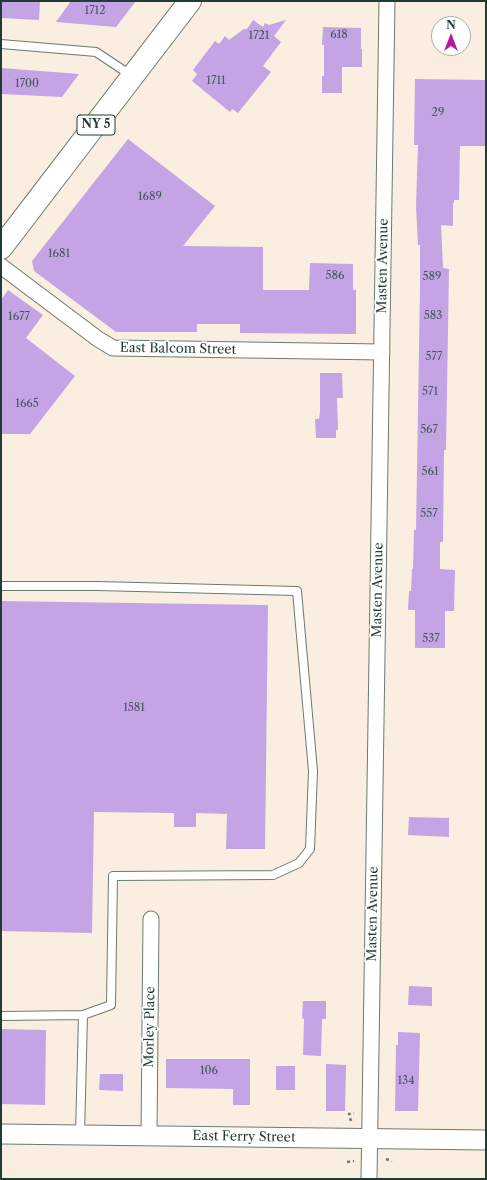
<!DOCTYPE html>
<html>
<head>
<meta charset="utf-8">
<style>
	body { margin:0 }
	#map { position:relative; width:487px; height:1180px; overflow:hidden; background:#f9eee0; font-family:"Libre Caslon Text",serif }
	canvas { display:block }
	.frame { position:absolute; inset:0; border:2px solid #1f3d34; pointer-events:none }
	.north { position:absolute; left:431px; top:16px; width:40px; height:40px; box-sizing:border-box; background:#fff; border:1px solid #a5b1ae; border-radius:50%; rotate:0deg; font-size:11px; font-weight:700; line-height:16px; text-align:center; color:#1f3d34 }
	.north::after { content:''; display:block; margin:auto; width:14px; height:18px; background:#b5179e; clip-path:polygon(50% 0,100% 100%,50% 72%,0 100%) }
</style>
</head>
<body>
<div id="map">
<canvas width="487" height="1180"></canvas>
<div class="frame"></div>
<div class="north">N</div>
</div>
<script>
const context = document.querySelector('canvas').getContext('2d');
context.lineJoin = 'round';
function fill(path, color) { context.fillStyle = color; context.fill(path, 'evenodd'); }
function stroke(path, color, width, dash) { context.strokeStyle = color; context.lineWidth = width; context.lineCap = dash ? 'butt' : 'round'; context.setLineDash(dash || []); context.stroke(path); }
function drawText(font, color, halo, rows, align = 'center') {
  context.font = font + ' "Libre Caslon Text",serif'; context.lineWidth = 3.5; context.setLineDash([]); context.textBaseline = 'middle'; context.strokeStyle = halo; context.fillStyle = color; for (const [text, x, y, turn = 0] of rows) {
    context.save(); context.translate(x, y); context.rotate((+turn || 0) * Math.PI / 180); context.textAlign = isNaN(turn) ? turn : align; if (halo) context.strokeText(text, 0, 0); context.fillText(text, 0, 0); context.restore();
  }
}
const building = new Path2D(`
	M 1,1 L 40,1 L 39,20 L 1,18 Z
	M 71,1 L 136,1 L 116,27 L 56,22 Z
	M 253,20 L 263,27 L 265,23 L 269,25 L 286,20 L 274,36 L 281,42 L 263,66 L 271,72 L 238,113 L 232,109 L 230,112 L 192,81 L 197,74 L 193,70 L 215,41 L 219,44 L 225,36 L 229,40 L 244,29 L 247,29 Z
	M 323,27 L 361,28 L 361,49 L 362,49 L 362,67 L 342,67 L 342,93 L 322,93 L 322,76 L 324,76 L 324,45 L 322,45 Z
	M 1,68 L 79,74 L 62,97 L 1,94 Z
	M 415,79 L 486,80 L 486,146 L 460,146 L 459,200 L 454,200 L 454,203 L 453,203 L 453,226 L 441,225 L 443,268 L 449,269 L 446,450 L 444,450 L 443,542 L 440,542 L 440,569 L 455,570 L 454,611 L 445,611 L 445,648 L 415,648 L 415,610 L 408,610 L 409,591 L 411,591 L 412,569 L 413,569 L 414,530 L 416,530 L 420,287 L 420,245 L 418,245 L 416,206 L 418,145 L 414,145 Z
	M 128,139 L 215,206 L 183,246 L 263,247 L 263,290 L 309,290 L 310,263 L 353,264 L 353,290 L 356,290 L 356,334 L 240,333 L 240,324 L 197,324 L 197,332 L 116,332 L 34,271 L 32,261 Z
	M 8,290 L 43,315 L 26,338 L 75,376 L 30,434 L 1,434 L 1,300 Z
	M 320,373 L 342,373 L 343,398 L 337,398 L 338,430 L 336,430 L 336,438 L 316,438 L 315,419 L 319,419 L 320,411 Z
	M 1,601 L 268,605 L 265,849 L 226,849 L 227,814 L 196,813 L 196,827 L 174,827 L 174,813 L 94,812 L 92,933 L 1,931 Z
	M 409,817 L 449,818 L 449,837 L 408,835 Z
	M 409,986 L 432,987 L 432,1006 L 408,1005 Z
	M 303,1001 L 326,1001 L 326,1019 L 322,1019 L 321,1056 L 303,1055 L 304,1019 L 302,1018 Z
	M 1,1029 L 46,1030 L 45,1105 L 1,1104 Z
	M 398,1032 L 420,1033 L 418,1111 L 395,1111 L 396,1045 L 398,1045 Z
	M 166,1059 L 250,1059 L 250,1105 L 233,1105 L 233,1089 L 166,1088 Z
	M 326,1064 L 346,1065 L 345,1111 L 326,1111 Z
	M 276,1066 L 295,1066 L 295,1090 L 276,1090 Z
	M 100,1074 L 123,1074 L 123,1091 L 99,1090 Z`);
const path = new Path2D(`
	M 351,1121 L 349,1114 L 354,1113
	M 386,1159 L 392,1161
	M 347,1162 L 354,1161`);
const service = new Path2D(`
	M 1,44 L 96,52 L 132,76
	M 1,586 L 97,586 L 297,591 L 313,771 L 310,849 L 299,863 L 273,875 L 113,876 L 111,1005 L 83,1015 L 1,1016
	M 80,1135 L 83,1015`);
const minor = new Path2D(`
	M 1,266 L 98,339 L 113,348 L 382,352
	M 149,1136 L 151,919
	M 369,1179 L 387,1`);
const tertiary = new Path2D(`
	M 1,1134 L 486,1140`);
const primary = new Path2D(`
	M 1,248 L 190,1`);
const numberNames = [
	["1712",95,11],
	["618",339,35],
	["1721",259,36],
	["1711",216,81],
	["1700",27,84],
	["29",438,113],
	["1689",150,197],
	["1681",59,254],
	["586",335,276],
	["589",432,277],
	["583",433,316],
	["1677",19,317],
	["577",434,357],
	["571",430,392],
	["1665",27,404],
	["567",429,430],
	["561",430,472],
	["557",429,514],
	["537",431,639],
	["1581",134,708],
	["106",209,1071],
	["134",406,1081]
];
const shields = [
	[96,125,38]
];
const shieldNames = [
	["NY 5",96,125]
];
const streetNames = [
	["Masten Avenue",383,266,-89],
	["East Balcom Street",178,349,1],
	["Masten Avenue",378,590,-89],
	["Masten Avenue",373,914,-89],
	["Morley Place",150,1027,-89],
	["East Ferry Street",244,1137,1]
];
fill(building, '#c4a4e5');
stroke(service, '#6b7b70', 10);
stroke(minor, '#6b7b70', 17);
stroke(tertiary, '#6b7b70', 21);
stroke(primary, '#6b7b70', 24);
stroke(path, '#6b7b70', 2.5, [3, 3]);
stroke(service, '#fff', 8);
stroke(minor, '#fff', 15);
stroke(tertiary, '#fff', 19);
stroke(primary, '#fff', 22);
drawText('11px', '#485760', null, numberNames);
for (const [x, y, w] of shields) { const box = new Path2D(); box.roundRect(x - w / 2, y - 10, w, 20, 3); context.fillStyle = '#fff'; context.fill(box); stroke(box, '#1f3d34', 1); }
drawText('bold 12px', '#1f3d34', null, shieldNames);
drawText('13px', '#1f3d34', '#fff', streetNames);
</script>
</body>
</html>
